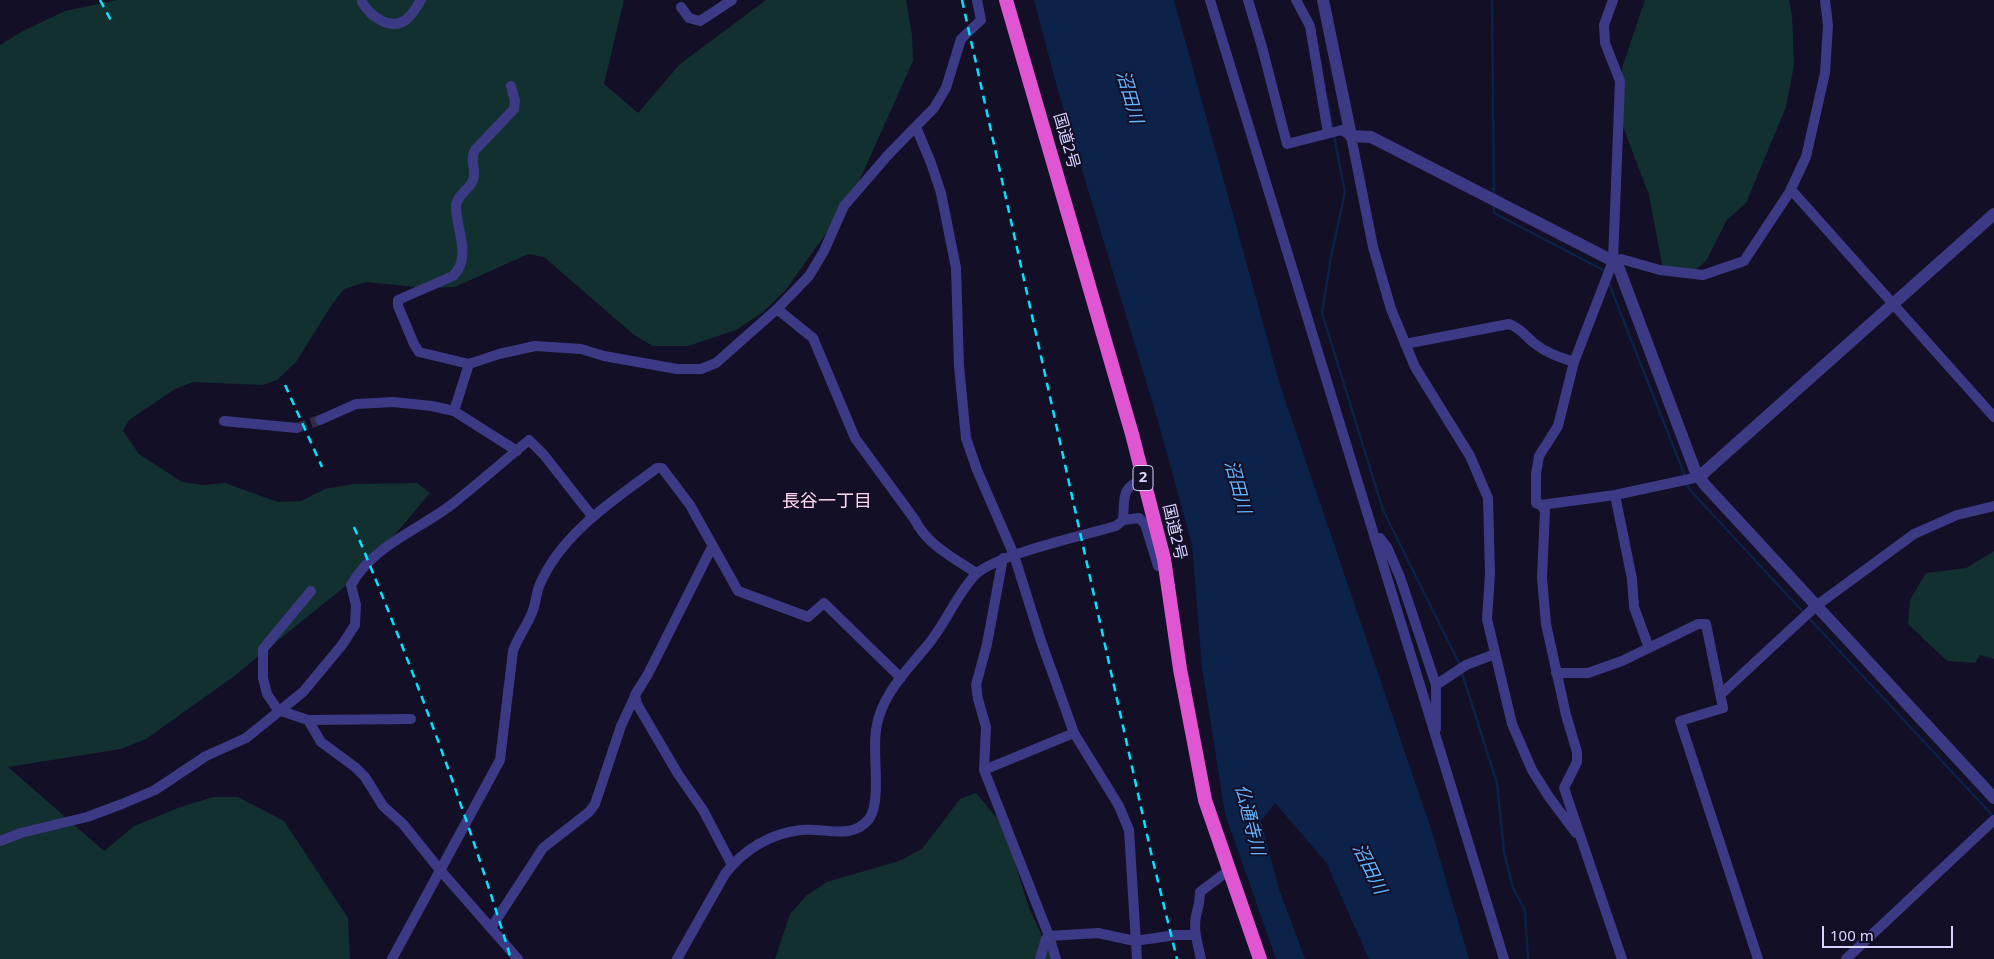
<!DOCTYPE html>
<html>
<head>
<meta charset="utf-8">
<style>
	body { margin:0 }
	#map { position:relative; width:1994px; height:959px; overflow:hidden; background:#130f26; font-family:"Noto Sans",sans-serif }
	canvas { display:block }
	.scale { position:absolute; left:1822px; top:926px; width:131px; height:22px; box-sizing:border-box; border:2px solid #d9d4ff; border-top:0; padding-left:6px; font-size:15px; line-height:18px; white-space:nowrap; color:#d9d4ff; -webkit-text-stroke:4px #130f26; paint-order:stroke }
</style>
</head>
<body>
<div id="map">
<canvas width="1994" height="959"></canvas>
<div class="scale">100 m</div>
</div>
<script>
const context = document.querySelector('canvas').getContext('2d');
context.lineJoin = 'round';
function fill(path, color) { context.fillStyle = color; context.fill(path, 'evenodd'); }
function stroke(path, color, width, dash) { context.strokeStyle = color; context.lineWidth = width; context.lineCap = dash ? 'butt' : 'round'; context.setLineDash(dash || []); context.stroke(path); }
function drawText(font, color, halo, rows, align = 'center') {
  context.font = font + ' "Noto Sans","Noto Sans JP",sans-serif'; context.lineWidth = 4; context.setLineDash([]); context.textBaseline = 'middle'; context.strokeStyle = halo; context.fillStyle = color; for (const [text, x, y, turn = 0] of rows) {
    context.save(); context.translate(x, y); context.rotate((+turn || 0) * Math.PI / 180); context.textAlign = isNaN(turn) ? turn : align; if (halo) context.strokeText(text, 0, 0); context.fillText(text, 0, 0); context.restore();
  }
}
const green = new Path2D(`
	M 117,0 L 624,0 L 604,84 L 638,113 L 680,64 L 766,0 L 906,0 L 912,35 L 913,61 L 852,197 L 785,291 L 763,312 L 736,330 L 688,346 L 653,346 L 634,335 L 544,257 L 528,254 L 455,287 L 425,288 L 366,282 L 344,289 L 331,306 L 296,362 L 277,380 L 262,385 L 193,382 L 175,389 L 129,420 L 123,431 L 139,454 L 182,482 L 203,485 L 225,483 L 278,502 L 301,501 L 325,489 L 353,484 L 417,483 L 430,493 L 364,571 L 233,677 L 146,739 L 121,749 L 8,767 L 104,851 L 134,826 L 178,808 L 213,797 L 238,797 L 284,821 L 348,918 L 350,959 L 0,959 L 0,45 L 23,31 L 65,11 Z
	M 1645,0 L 1789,0 L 1792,15 L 1794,65 L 1786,107 L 1746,203 L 1727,220 L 1706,261 L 1687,277 L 1664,275 L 1649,195 L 1622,124 L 1622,68 Z
	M 1994,551 L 1994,659 L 1980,655 L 1975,663 L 1947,661 L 1908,624 L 1910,600 L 1926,573 L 1966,568 Z
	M 976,793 L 1003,825 L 1029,908 L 1053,959 L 775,959 L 790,914 L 807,895 L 827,882 L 899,861 L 922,849 L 960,799 Z`);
const water = new Path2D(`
	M 1034,0 L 1174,0 L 1280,385 L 1432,832 L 1469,959 L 1369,959 L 1326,862 L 1275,803 L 1261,821 L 1279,889 L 1305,959 L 1276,959 L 1225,814 L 1202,667 L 1192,545 L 1158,421 L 1057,87 Z`);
const stream = new Path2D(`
	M 1492,0 L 1494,196
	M 1327,99 L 1333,131
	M 1334,136 L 1345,192 L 1331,257 L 1322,313 L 1383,510 L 1460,665
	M 1494,204 L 1494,213 L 1605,271 L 1606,273
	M 1608,281 L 1685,476
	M 1687,483 L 1689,489 L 1804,613
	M 1808,617 L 1994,817
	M 1461,670 L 1497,783 L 1504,852 L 1513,888 L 1525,910 L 1528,959`);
const minorTunnel = new Path2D(`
	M 297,428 L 320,420`);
const minor = new Path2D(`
	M 362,0 L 362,2 C 370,16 391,32 407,19 C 413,14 417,6 421,0
	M 1210,0 L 1504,959
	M 1248,0 L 1262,47 L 1287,144 L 1342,130 L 1351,136 L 1373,247 L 1391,309 L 1415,367 L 1470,456 L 1488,498 L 1490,574 L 1487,619 L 1512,724 L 1532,770 L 1549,797 L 1576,833
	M 1296,0 L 1310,26 L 1328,133
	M 1613,0 L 1604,25 L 1605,43 L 1620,81 L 1613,261 L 1574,362 L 1558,426 L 1539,456 L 1536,474 L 1536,503 L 1541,505 L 1545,511 L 1542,578 L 1546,624 L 1566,715 L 1577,752 L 1577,762 L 1564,788 L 1622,959
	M 681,7 L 689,18 L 700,21 L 732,0
	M 511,86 L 515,101 L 514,109 L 475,150 C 469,160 477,169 473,180 C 470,189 457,195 456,205 C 455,227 473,257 453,276 L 398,300 L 398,306 L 414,344 L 419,352 L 469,364 L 499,354 L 535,346 L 581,349 L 604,356 L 677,369 L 701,369 L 716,363 L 777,309 L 809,276 L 824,251 L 844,206 L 888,155 L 934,108 L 946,88 L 961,39 L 981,20 L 977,0
	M 916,127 L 931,163 L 941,193 L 956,268 L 959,366 L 966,438 L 977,470 L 1014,555 L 1041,641 L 1074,733 L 1119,806 L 1129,830 L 1137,959
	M 1789,193 L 1794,193 L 1994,417
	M 1613,261 L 1621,259 L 1660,270 L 1703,275 L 1744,261 L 1789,193 L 1806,157 L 1825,73 L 1828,25 L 1825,0
	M 777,309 L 813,338 L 855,438 L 915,520 C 927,545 954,558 976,573
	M 1405,344 L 1509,324 C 1521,328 1525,336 1534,343 C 1546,353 1559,357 1574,362
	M 454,411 L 469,364
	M 320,420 L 356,404 L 393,402 L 432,406 L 454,411 L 517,451
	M 224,421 L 297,428
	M 1615,495 L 1632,579 L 1634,607 L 1649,648
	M 1541,505 L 1615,495 L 1699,477
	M 1123,520 L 1139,518 L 1145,524 L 1158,566
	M 1375,539 L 1380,538 L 1387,547 L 1400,577 L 1436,685 L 1436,729
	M 712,547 L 648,674 L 635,695 L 637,704 L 678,774 L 703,810 L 732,865
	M 1003,558 L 987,644 L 976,685 L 978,699 L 986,727 L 984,770 L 1049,936 L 1056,959
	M 311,591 L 263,649 L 263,678 L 267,694 L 278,710 L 308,720 L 321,742 L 355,767 L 365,777 L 383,806 L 403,824 L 440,870 L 518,959
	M 1556,673 L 1588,673 L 1622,661 L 1698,624 L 1706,624 L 1723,708 L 1680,721 L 1758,959
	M 1436,685 L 1466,665 L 1495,654
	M 1721,694 L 1816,606 L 1914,534 L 1957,515 L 1994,506
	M 308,720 L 411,719
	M 984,770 L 1074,733
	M 0,841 L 21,833 L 87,817 L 122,804 L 155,790 L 206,756 L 246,738 L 303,692 L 342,645 L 355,625 L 356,605 L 351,585 C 374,544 420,530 455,502 C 480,482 504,461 529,440 L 544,455 L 592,516
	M 491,928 L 543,848 L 589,812 L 595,804 L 621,726 L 635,696
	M 392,959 L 500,760 L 513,651 C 518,636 528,625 533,610 C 536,602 536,593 540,584 C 562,533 614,500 657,468 L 662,468 L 690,505 L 738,591 L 808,617 L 824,603 L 901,678
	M 677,959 L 725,874 C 743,850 771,833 801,830 C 825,827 851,841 869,819 C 882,801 872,752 876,730 C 880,697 906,671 926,647 C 945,625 955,597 975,575 C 994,555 1085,535 1116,526 L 1123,520 C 1125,499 1120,487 1143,480
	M 1040,959 L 1046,939 L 1049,936 L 1098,933 L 1135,941 L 1176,935 L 1191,935
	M 1201,959 C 1198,945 1193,930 1196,916 C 1198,907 1200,902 1200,892 L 1229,870
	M 1846,959 L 1994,820`);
const tertiary = new Path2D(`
	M 1323,0 L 1351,136 L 1371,137 L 1613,261 L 1618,266 L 1696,473 L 1705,485 L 1994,798
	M 1699,477 L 1994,214`);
const trunk = new Path2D(`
	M 1006,0 L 1132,434 L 1164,559 L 1180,669 L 1205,800 L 1260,959`);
const rail = new Path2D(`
	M 100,0 L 113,24
	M 962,0 L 1152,857 L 1177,959
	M 285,385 L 322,467
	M 354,527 C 413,668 467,813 511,959`);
const shields = [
	[1143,478,20]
];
const shieldNames = [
	["2",1143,478]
];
const streetNames = [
	["国道2号",1066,141,74],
	["国道2号",1174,532,77]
];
const waterNames = [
	["沼田川",1129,97,74],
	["沼田川",1237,487,75],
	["仏通寺川",1249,820,76],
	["沼田川",1369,869,64]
];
const neighbourhoodNames = [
	["長谷一丁目",827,502]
];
fill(green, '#12302f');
fill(water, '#0c2248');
stroke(stream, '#0c2248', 2.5);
stroke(minorTunnel, '#312d47', 10, [10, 5]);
stroke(minor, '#3d3a85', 10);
stroke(tertiary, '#3d3a85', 12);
stroke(trunk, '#e055d1', 14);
stroke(rail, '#00e5ff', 2.5, [8, 6]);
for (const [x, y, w] of shields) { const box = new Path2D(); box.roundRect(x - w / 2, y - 12.5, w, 25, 4); context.fillStyle = '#130f26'; context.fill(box); stroke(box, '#d9d4ff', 1); }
drawText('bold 15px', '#d9d4ff', null, shieldNames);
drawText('16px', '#d9d4ff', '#130f26', streetNames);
drawText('italic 18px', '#62b6ff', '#130f26', waterNames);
drawText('18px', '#ffd6f0', '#130f26', neighbourhoodNames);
</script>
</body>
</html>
